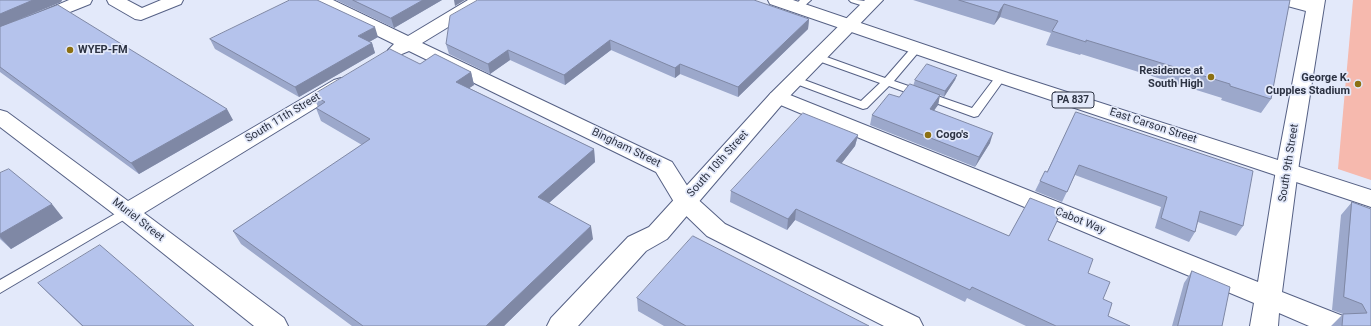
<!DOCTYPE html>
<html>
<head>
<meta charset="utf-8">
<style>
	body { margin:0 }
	canvas { display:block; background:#e3e9fa }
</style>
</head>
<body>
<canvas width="1371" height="326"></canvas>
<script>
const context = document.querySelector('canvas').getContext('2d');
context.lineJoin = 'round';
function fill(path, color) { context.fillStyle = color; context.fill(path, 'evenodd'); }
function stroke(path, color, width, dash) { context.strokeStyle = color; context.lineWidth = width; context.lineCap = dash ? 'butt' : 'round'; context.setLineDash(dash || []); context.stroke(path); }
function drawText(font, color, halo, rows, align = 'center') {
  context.font = font + ' Roboto,sans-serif'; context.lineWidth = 3.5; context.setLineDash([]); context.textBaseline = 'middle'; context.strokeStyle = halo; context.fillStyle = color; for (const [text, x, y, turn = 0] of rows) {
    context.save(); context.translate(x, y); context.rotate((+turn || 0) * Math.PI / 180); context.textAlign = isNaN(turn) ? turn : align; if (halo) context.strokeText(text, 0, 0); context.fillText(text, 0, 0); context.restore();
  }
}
const green = new Path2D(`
	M 1353,0 L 1371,0 L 1371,180 L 1338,169 Z`);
const lane = new Path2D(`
	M 800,0 L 811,0 L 801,9 L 795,9 L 793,7 Z
	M 849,0 C 858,0 868,0 875,5 L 870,8 L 851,2 Z
	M 917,45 L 922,48 L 894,81 L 972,108 L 997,75 L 1001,74 L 1006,77 L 978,116 L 974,117 L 889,86 L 867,108 L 863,109 L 791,82 L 790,80 L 791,78 L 799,78 L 861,101 L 880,83 L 813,59 L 812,57 L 813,55 L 821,55 L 885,78 L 913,46 Z
	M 127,207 L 132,209 L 133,212 L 132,215 L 0,293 L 0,280 Z`);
const street = new Path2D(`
	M 69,0 L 92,0 L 90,4 L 0,40 L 0,29 Z
	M 107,0 L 127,0 L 142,8 L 161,0 L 183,0 L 181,4 L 141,20 L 135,19 L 109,4 Z
	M 311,0 L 333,0 L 408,36 L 468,0 L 488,0 L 486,4 L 422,43 L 672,162 L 693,195 L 725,224 L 919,318 L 923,326 L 884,326 L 707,236 L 677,207 L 656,172 L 409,51 L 397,56 L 390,54 L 388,50 L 394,44 L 313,4 Z
	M 1278,0 L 1325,0 L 1298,170 L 1282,292 L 1348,318 L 1352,326 L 1309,326 L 1279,313 L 1278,326 L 1250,326 L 1254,303 L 771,101 L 768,97 L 771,93 L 778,91 L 785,93 L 1258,282 L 1276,170 L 1306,11 L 1280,4 Z
	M 341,78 L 348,80 L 351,84 L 348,88 L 144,213 L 284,318 L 288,326 L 254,326 L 119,218 L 0,127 L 0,110 L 7,112 L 128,201 L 334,80 Z`);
const secondary = new Path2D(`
	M 865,0 L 883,0 L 785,101 L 667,239 L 646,251 L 578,326 L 547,326 L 551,318 L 628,237 L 649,227 L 771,93 Z`);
const primary = new Path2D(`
	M 768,0 L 793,0 L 1008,73 L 1371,190 L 1371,207 L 994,81 L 770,4 Z`);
const wall = new Path2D(`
	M 0,0 L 62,0 L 61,2 L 1,27 L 233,120 L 139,174 L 0,72 Z
	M 336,0 L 442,0 L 394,28 Z
	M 913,0 L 1290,0 L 1271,99 L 1261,113 L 1221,100 L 1222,98 L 1081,54 L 1080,55 L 1046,45 L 1051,33 L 1000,17 L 994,25 Z
	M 809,19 L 808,29 L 738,97 L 680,74 L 675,78 L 611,50 L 565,85 L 510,60 L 490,74 L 449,54 L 446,44 Z
	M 378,37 L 369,42 L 372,43 L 375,53 L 299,97 L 215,49 L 210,39 Z
	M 420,64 L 471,72 L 474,85 L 469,88 L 594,149 L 595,162 L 549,203 L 593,239 L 504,326 L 352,326 L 241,244 L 233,231 L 362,145 L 321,121 L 316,108 L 318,107 L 313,95 Z
	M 957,75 L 955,80 L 944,97 L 940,95 L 938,105 L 934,110 L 990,143 L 975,167 L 870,125 L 872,115 L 899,97 L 913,86 L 915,80 Z
	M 1076,112 L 1243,226 L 1236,236 L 1198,222 L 1195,232 L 1189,242 L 1155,228 L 1161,207 L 1075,175 L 1062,202 L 1035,191 L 1040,181 L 1047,172 Z
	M 858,135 L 855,146 L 841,164 L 1009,236 L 1056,218 L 1048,240 L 1088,273 L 1103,299 L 1108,316 L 1130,326 L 1026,326 L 967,298 L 965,302 L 795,220 L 787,230 L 730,202 L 731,191 Z
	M 0,173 L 63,218 L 11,249 L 0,239 Z
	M 1352,202 L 1371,326 L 1331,326 L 1343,314 L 1332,310 L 1341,215 Z
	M 1192,271 L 1222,326 L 1172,326 L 1184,283 Z
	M 38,283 L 194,326 L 82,326 L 50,295 Z
	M 637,298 L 869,326 L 664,326 L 638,311 Z`);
const shadedWall = new Path2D(`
	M 33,0 L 62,0 L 61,2 L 0,27 L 0,14 Z
	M 423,0 L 442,0 L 394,28 L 391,18 Z
	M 454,0 L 465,0 L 455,6 Z
	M 1004,4 L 1000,17 L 994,25 L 999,12 Z
	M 809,19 L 808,29 L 738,97 L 738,87 Z
	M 375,27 L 378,37 L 362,46 L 358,36 Z
	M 610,40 L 611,50 L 565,85 L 564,75 Z
	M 372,43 L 375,53 L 299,97 L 295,87 Z
	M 508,50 L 510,60 L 490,74 L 488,64 Z
	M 680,64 L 680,74 L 675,78 L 675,68 Z
	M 471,72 L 474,85 L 459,95 L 456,82 Z
	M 957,75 L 955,80 L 944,97 L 945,91 Z
	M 940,95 L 938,105 L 928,119 L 930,109 Z
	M 227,109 L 233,120 L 139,174 L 131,163 Z
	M 993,133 L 990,143 L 975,167 L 979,157 Z
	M 858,135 L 855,146 L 834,173 L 836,161 Z
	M 594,149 L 595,162 L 541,210 L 538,197 Z
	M 52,204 L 63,218 L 11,249 L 0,237 L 0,234 Z
	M 796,209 L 795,220 L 787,230 L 788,219 Z
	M 591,226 L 593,239 L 504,326 L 486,326 Z`);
const building = new Path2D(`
	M 0,0 L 33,0 L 0,14 Z
	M 290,0 L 317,0 L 375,27 L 358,36 L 372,43 L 295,87 L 210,39 Z
	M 353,0 L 423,0 L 391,18 Z
	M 478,0 L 754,0 L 809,19 L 738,87 L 680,64 L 675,68 L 610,40 L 564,75 L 508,50 L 488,64 L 446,44 L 450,16 Z
	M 959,0 L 1290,0 L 1271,99 L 1230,86 L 1230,84 L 1086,40 L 1086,42 L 1052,31 L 1058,21 L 1004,4 L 999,12 Z
	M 58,5 L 227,109 L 131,163 L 0,67 L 0,27 Z
	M 390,49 L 420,64 L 435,54 L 471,72 L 456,82 L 594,149 L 538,197 L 591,226 L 486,326 L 363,326 L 233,231 L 370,139 L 316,108 L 325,102 L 313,95 Z
	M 927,64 L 957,75 L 945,91 L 915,80 Z
	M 910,84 L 940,95 L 930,109 L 993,133 L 979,157 L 872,115 L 889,94 L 899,97 Z
	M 1076,112 L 1253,171 L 1243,226 L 1200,211 L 1195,232 L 1161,218 L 1167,197 L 1079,165 L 1067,192 L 1040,181 L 1045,171 L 1047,172 Z
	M 803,113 L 858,135 L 836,161 L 1009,236 L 1030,198 L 1060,210 L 1056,218 L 1058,219 L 1048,240 L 1093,259 L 1088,273 L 1110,282 L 1103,299 L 1112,303 L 1108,316 L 1130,326 L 1056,326 L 972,287 L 970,290 L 796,209 L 788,219 L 731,191 Z
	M 9,169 L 52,204 L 0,234 L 0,173 Z
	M 1352,202 L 1371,209 L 1371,326 L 1342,326 L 1343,314 L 1367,313 L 1362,304 L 1344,297 Z
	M 693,236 L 869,326 L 686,326 L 637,298 Z
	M 100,245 L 194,326 L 83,326 L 38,283 Z
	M 1192,271 L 1230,287 L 1222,326 L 1178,326 Z`);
const markers = [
	[70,50,4,"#8c7012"],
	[1211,77,4,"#8c7012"],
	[1358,84,4,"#8c7012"],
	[928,135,4,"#8c7012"]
];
const shields = [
	[1073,100,42]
];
const shieldNames = [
	["PA 837",1073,100]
];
const poiNames = [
	["WYEP-FM",78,50],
	["Residence at",1203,71,"right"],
	["South High",1203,84,"right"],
	["George K.",1350,78,"right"],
	["Cupples Stadium",1350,91,"right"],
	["Cogo's",936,135]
];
const streetNames = [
	["South 11th Street",283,118,-31],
	["East Carson Street",1153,126,18],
	["Bingham Street",626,148,26],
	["South 9th Street",1289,163,-81],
	["South 10th Street",718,164,-48],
	["Muriel Street",138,220,38],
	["Cabot Way",1080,221,22]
];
fill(green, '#f6b9ae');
stroke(lane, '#566185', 2);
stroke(street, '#566185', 2);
stroke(secondary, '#566185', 2);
stroke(primary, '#566185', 2);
fill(lane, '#fff');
fill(street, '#fff');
fill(secondary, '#fff');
fill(primary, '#fff');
fill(wall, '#9ca8cb');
fill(shadedWall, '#7f88a5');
fill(building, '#b5c3ec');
stroke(building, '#7f88a5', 1);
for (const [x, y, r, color] of markers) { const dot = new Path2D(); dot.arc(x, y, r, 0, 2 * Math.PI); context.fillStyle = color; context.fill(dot); stroke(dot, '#e3e9fa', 1.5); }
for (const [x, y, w] of shields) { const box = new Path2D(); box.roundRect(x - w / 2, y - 8, w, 16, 3); context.fillStyle = '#e3e9fa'; context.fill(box); stroke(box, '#2c3242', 1); }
drawText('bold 10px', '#2c3242', null, shieldNames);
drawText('bold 11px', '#2c3242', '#e3e9fa', poiNames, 'left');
drawText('11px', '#2c3242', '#e3e9fa', streetNames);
</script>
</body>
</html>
